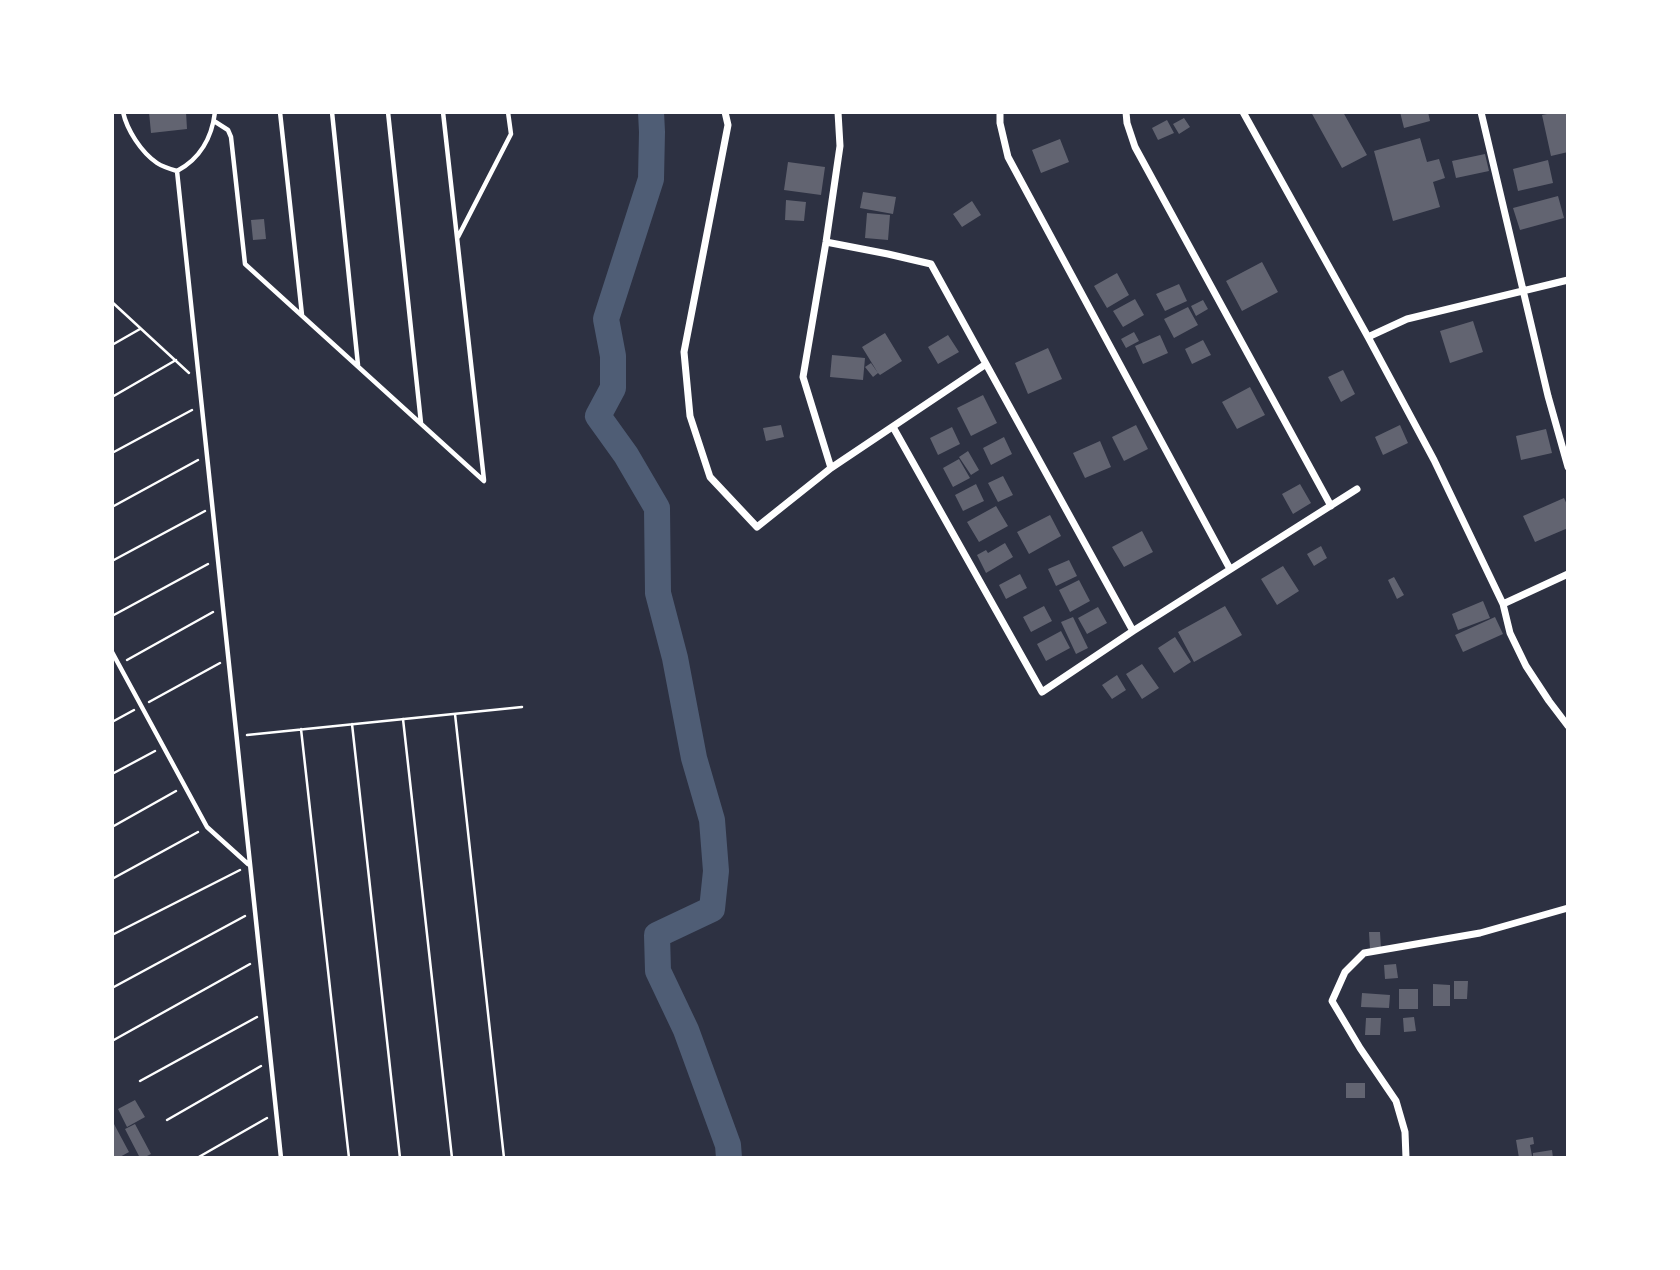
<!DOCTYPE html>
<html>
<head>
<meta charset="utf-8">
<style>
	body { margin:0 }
	#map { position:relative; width:1680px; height:1270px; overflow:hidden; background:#2d3142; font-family:Inter,sans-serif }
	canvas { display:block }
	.frame { position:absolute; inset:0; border:114px solid #fff; pointer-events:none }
</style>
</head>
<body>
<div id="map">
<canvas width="1680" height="1270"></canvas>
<div class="frame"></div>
</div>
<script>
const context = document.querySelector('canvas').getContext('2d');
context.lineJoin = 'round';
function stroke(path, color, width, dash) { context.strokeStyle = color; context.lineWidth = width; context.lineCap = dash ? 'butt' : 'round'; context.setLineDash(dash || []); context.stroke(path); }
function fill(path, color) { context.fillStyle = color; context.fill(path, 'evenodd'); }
const river = new Path2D(`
	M 651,112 L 652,132 L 651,179 L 606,319 L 613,356 L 613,388 L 598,416 L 626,455 L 657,508 L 658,593 L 675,658 L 694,758 L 712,820 L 716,871 L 712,909 L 657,935 L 658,971 L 686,1030 L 728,1145 L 729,1158`);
const building = new Path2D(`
	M 149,112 L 186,112 L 187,129 L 151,133 Z
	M 1311,112 L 1343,112 L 1367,155 L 1342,168 Z
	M 1400,112 L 1428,112 L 1430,121 L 1404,128 Z
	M 1557,112 L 1568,112 L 1568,152 L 1551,156 L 1542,115 Z
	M 1184,118 L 1190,127 L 1179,134 L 1173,124 Z
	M 1167,120 L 1174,133 L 1158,140 L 1152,128 Z
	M 1420,138 L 1427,162 L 1439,159 L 1445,178 L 1433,182 L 1440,207 L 1393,221 L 1374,151 Z
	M 1060,139 L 1069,162 L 1041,173 L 1032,150 Z
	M 1485,154 L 1489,171 L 1456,178 L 1452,161 Z
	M 1548,160 L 1553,183 L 1518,191 L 1513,169 Z
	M 788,162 L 825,167 L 821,195 L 784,190 Z
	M 863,192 L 896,197 L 893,214 L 860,208 Z
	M 1558,196 L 1564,218 L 1520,230 L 1513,208 Z
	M 786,200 L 806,202 L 804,221 L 785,220 Z
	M 972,201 L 981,215 L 962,227 L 953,214 Z
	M 867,213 L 890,215 L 888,240 L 865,238 Z
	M 264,219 L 266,239 L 253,240 L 251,220 Z
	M 1262,262 L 1278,292 L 1242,311 L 1226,281 Z
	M 1117,273 L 1129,295 L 1107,308 L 1094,286 Z
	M 1179,284 L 1187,301 L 1165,311 L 1156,294 Z
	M 1135,299 L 1144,315 L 1123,327 L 1113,311 Z
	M 1203,300 L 1208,309 L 1196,316 L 1191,306 Z
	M 1188,307 L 1198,325 L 1174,338 L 1164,319 Z
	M 1473,321 L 1483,352 L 1450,363 L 1440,331 Z
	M 1134,332 L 1139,341 L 1126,348 L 1121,339 Z
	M 885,333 L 902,361 L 880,375 L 878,373 L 873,377 L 865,367 L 871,363 L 878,373 L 862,347 Z
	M 948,335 L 959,352 L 938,364 L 928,347 Z
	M 1160,335 L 1168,353 L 1143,364 L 1135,346 Z
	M 1203,340 L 1211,355 L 1192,364 L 1185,349 Z
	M 1048,348 L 1062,379 L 1028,394 L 1015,363 Z
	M 832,355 L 865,358 L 863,380 L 830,377 Z
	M 1343,370 L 1355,394 L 1341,402 L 1328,377 Z
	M 1250,387 L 1265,415 L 1237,429 L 1222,402 Z
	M 983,395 L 997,423 L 971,436 L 957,408 Z
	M 781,425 L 784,437 L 766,441 L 763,428 Z
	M 1136,425 L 1148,449 L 1124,461 L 1112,437 Z
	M 1400,425 L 1408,443 L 1383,455 L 1375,437 Z
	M 952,427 L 960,444 L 938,455 L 930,438 Z
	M 1546,429 L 1552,453 L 1521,460 L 1516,436 Z
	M 1004,437 L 1012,454 L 991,465 L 983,448 Z
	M 1100,441 L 1111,467 L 1085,478 L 1073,453 Z
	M 968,451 L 979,470 L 971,475 L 959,457 Z
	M 959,459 L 970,478 L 953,487 L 943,468 Z
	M 1003,476 L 1013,495 L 998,502 L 988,483 Z
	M 976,484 L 984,501 L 963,511 L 955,495 Z
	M 1300,484 L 1311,503 L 1293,514 L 1282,494 Z
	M 1564,498 L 1568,507 L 1568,528 L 1535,542 L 1523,516 Z
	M 996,506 L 1008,526 L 979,542 L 967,522 Z
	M 1050,515 L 1061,536 L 1029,554 L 1017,532 Z
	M 1142,531 L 1153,552 L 1124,567 L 1112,547 Z
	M 1005,543 L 1013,557 L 986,573 L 977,555 L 986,550 L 988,553 Z
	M 1321,546 L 1327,558 L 1314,566 L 1307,554 Z
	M 1069,560 L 1077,576 L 1056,586 L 1048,569 Z
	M 1283,566 L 1299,591 L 1277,605 L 1261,579 Z
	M 1020,574 L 1027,588 L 1006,599 L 999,585 Z
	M 1394,577 L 1404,595 L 1397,599 L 1388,580 Z
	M 1079,580 L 1090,601 L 1070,612 L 1059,590 Z
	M 1483,601 L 1490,618 L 1458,630 L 1452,614 Z
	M 1044,606 L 1052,621 L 1031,632 L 1023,617 Z
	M 1225,606 L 1242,635 L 1194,662 L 1178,632 Z
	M 1098,607 L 1107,623 L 1087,634 L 1078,618 Z
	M 1073,617 L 1088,648 L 1076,654 L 1061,622 Z
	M 1495,617 L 1503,634 L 1463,652 L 1455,635 Z
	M 1061,631 L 1070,648 L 1046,661 L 1037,644 Z
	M 1175,637 L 1191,662 L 1174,673 L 1158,648 Z
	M 1142,664 L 1159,688 L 1142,699 L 1126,674 Z
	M 1117,675 L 1126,690 L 1112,699 L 1102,685 Z
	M 1369,932 L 1380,932 L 1381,949 L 1370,949 Z
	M 1396,964 L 1398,978 L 1385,979 L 1384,965 Z
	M 1454,981 L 1468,981 L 1467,999 L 1454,999 Z
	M 1433,984 L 1450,985 L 1450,1006 L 1433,1006 Z
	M 1399,989 L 1418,989 L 1418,1009 L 1399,1009 Z
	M 1362,993 L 1390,995 L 1389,1008 L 1361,1007 Z
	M 1414,1017 L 1416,1031 L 1404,1032 L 1403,1018 Z
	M 1366,1018 L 1381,1018 L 1380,1035 L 1365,1035 Z
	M 1346,1083 L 1365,1083 L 1365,1098 L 1346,1098 Z
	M 135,1100 L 145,1117 L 127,1127 L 118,1109 Z
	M 114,1124 L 129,1152 L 118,1158 L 112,1158 L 112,1126 Z
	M 135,1124 L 151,1154 L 143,1158 L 140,1158 L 125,1129 Z
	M 1533,1137 L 1534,1144 L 1530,1145 L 1532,1156 L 1519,1158 L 1516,1140 Z
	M 1552,1150 L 1553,1158 L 1533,1158 L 1533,1153 Z`);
const path = new Path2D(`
	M 112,302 L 189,373
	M 112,345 L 140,329
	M 112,397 L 176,360
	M 112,453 L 192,410
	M 112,507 L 198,460
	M 112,561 L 205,511
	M 112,616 L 208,564
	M 127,660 L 213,612
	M 149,702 L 220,663
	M 455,714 L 504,1158
	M 403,719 L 452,1158
	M 112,722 L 134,710
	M 352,724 L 400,1158
	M 301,729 L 349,1158
	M 247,735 L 522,707
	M 112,774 L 155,751
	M 112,827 L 176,791
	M 112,879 L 198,832
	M 112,935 L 240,870
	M 112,988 L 245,916
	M 112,1041 L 250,964
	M 140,1081 L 257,1017
	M 167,1120 L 261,1066
	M 197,1158 L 267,1118`);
const service = new Path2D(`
	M 123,112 C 127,130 141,152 157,163 C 163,167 170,169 177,171 C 200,159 212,137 215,112
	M 280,112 L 302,315
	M 332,112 L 358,365
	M 388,112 L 421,423
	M 443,112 L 484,480
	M 214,121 L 228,130 L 231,137 L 245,264 L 484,481
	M 177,171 L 281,1158
	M 458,237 L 511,134 L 508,112
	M 112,652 L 207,827 L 248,864`);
const minor = new Path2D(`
	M 725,112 L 728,125 L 684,352 L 690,416 L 710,477 L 757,527 L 831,468 L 986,364
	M 1000,112 L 1000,123 L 1008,157 L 1230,569
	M 1126,112 L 1127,123 L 1135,147 L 1331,506
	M 1243,112 L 1368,337 L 1434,460 L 1503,604 L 1510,633 L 1526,666 L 1549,701 L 1568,726
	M 1481,112 L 1548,396 L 1568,467
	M 826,242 L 888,254 L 931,264 L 1133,631
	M 1368,337 L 1407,319 L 1568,280
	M 893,427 L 1042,692 L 1133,631 L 1357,489
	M 831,468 L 803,377 L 826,242 L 840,146 L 838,112
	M 1503,604 L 1568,574
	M 1406,1158 L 1405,1132 L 1396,1101 L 1360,1048 L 1332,1001 L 1345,972 L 1364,953 L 1480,933 L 1568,908`);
stroke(river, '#4f5d75', 26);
fill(building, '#626471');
stroke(path, '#fff', 2.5);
stroke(service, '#fff', 4.5);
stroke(minor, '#fff', 7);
</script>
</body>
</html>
